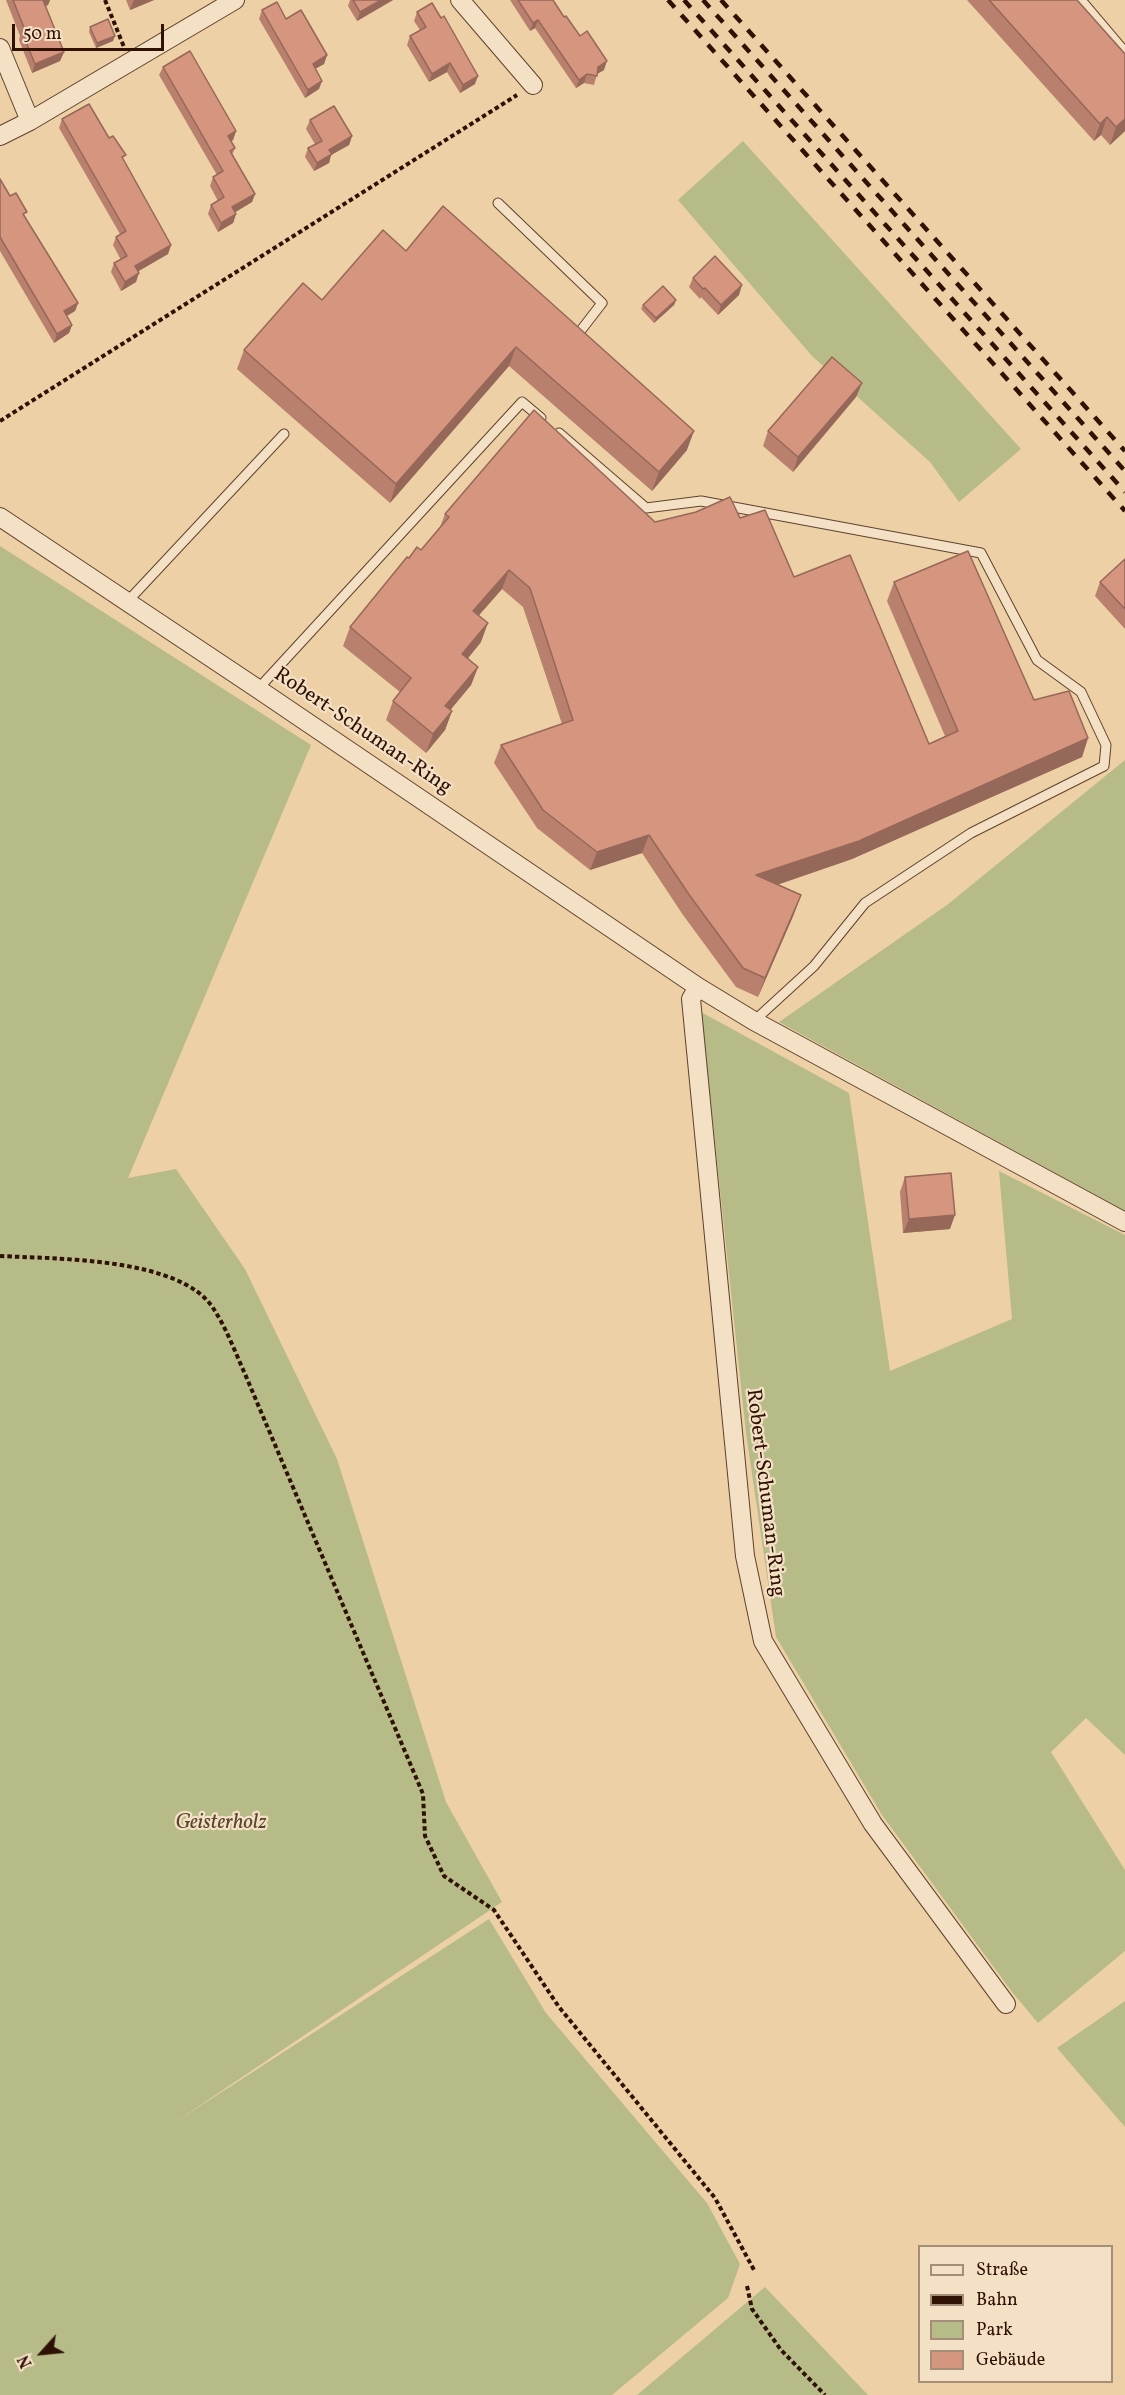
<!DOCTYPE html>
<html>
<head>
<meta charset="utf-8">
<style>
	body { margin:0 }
	#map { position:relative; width:1125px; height:2395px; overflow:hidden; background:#edd0a6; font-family:Vollkorn,serif }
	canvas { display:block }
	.legend { position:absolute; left:918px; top:2245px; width:195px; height:138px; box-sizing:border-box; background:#f3e0c5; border:2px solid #a58e78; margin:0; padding:8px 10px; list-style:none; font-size:18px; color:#301205 }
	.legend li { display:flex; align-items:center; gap:12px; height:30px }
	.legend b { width:30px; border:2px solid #a58e78 }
	.north { position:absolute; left:12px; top:2323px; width:60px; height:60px; -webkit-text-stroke:4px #f3e0c5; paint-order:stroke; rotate:243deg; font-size:16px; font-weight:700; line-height:24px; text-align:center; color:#301205 }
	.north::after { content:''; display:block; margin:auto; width:21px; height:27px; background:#301205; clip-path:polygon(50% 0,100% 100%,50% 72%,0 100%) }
	.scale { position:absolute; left:12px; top:24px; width:152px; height:27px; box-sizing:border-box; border:3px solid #301205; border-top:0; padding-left:8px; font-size:18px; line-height:21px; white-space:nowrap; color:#301205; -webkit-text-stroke:4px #f3e0c5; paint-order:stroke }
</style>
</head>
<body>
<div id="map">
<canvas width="1125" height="2395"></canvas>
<ul class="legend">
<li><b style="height:8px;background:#f3e0c5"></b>Straße</li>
<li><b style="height:8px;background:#301205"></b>Bahn</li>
<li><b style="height:16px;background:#b7bb88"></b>Park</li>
<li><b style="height:16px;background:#d6957f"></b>Gebäude</li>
</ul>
<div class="north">N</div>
<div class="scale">50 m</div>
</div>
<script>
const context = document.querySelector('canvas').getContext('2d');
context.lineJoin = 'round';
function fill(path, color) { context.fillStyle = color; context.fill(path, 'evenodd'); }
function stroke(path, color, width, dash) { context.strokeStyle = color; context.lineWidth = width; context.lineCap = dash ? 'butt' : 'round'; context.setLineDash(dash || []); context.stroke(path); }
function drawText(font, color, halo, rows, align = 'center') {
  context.font = font + ' Vollkorn,serif'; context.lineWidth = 4.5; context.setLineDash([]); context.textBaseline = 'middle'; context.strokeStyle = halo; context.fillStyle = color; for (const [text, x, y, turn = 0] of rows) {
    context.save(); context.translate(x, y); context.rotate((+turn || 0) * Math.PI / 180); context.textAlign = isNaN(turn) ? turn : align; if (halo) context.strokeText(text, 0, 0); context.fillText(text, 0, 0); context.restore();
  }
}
const green = new Path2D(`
	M 743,141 L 1021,449 L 959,502 L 930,462 L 812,356 L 678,200 Z
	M 0,546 L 311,745 L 128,1178 L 176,1169 L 245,1269 L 337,1459 L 446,1802 L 502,1902 L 174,2123 L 489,1919 L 546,2013 L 707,2203 L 740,2264 L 728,2298 L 612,2395 L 0,2395 Z
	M 1125,760 L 1125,1211 L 779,1022 L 947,905 Z
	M 701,1012 L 849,1093 L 890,1371 L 1012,1319 L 999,1171 L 1125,1235 L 1125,1755 L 1086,1718 L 1051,1752 L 1125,1870 L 1125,1951 L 1038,2023 L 1012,1992 L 882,1815 L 776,1637 L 746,1433 Z
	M 1125,2001 L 1125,2127 L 1057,2048 Z
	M 765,2287 L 868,2395 L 637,2395 Z`);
const path = new Path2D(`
	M 105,0 L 124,47
	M 0,421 L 517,95
	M 0,1256 C 55,1259 180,1257 213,1308 C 226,1327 235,1352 245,1374 L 423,1794 L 425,1836 L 444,1876 L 494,1910 L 559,2007 L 715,2198 L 754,2270
	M 747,2286 L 752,2309 L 781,2350 L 825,2395`);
const lane = new Path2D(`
	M 1081,0 L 1125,52
	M 498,203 L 602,303 L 575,338
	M 559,433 L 646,508 L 701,501 L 981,553 L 1037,660 L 1081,692 L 1106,745 L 1104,766 L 971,833 L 865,903 L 814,966 L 754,1021
	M 127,602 L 284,434
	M 258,689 L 522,402 L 541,418`);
const street = new Path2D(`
	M 460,0 L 533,85
	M 0,48 L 30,121
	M 0,136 L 30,121 L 235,0
	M 0,517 L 258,689 L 698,987 L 754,1021 L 1125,1222
	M 698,987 L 691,999 L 745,1556 L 763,1641 L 873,1824 L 1006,2004`);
const rail = new Path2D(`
	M 668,0 L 1125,511
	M 684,0 L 1125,492
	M 703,0 L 1125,471
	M 721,0 L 1125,451`);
const wall = new Path2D(`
	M 6,0 L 50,0 L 48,5 L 45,6 L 64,52 L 60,61 L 32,73 L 19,40 L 20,36 Z
	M 126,0 L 154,0 L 130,10 Z
	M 350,0 L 393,0 L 357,21 L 348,6 Z
	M 510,0 L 553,0 L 564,17 L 580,36 L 604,70 L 597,74 L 594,85 L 584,83 L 576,88 L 535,28 L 530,31 Z
	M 967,0 L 1077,0 L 1125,54 L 1125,131 L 1110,145 L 1101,135 L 1094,141 Z
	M 262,10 L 286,19 L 327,55 L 324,64 L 315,69 L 319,89 L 305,98 L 259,19 Z
	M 417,12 L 475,84 L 460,93 L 447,72 L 429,82 L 407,45 L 410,36 L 420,30 L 414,21 Z
	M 90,27 L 113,41 L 96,48 L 89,32 Z
	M 163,67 L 236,131 L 233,140 L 231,141 L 235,148 L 232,155 L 255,194 L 252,202 L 235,212 L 236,214 L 233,223 L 218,232 L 208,214 L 211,205 L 218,201 L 210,186 L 213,177 L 217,175 L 159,75 Z
	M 62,119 L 109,138 L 124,160 L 171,245 L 168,254 L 138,271 L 136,282 L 121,291 L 111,272 L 114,263 L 121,260 L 113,245 L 116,237 L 120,234 L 59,128 Z
	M 310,120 L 352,136 L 349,145 L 331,155 L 329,163 L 314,171 L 305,157 L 308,148 L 315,144 L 306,129 Z
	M 0,179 L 10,196 L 25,218 L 78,303 L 75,311 L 67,316 L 72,325 L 69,333 L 54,343 L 0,251 Z
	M 406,251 L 687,450 L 652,491 L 509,366 L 390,503 L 237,369 L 244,350 L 322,300 Z
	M 693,278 L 739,295 L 718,315 L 701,297 L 700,299 L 689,287 Z
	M 676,300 L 674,305 L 654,323 L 641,309 L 643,305 Z
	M 862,383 L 856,397 L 793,472 L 763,446 L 768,431 Z
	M 445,514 L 655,522 L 740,518 L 794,577 L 929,744 L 945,736 L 887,601 L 894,582 L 1034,700 L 1088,738 L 1082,757 L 852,859 L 777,885 L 794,914 L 758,997 L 736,987 L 683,915 L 642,853 L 590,870 L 537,828 L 494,763 L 501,745 L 562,724 L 523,607 L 502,589 L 479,615 L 481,642 L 468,658 L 478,667 L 471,685 L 450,710 L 452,711 L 445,730 L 426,753 L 386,720 L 393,701 L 400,692 L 343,646 L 350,627 L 409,558 L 421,550 L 440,527 Z
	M 1125,559 L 1125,629 L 1095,596 L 1100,582 Z
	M 905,1177 L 950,1229 L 903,1233 L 900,1192 Z`);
const shadedWall = new Path2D(`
	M 42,0 L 50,0 L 48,5 L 39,9 Z
	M 134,0 L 154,0 L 130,10 Z
	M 381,0 L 393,0 L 357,21 L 360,12 Z
	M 538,20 L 535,28 L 530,31 L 533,23 Z
	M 115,36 L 113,41 L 96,48 L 97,43 Z
	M 64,52 L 60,61 L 32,73 L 35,64 Z
	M 327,55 L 324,64 L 309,72 L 313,64 Z
	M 607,61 L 604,70 L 595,75 L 598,67 Z
	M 450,63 L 447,72 L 429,82 L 432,74 Z
	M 587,74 L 584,83 L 576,88 L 579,80 Z
	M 478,76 L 475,84 L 460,93 L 463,85 Z
	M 322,81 L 319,89 L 305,98 L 308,90 Z
	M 1107,117 L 1101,135 L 1094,141 L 1100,124 Z
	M 1125,119 L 1125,131 L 1110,145 L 1116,127 Z
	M 236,131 L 233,140 L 225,144 L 228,136 Z
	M 352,136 L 349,145 L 331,155 L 329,163 L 314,171 L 317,163 L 329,150 Z
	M 255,194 L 252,202 L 229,216 L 232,207 Z
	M 236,214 L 233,223 L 218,232 L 221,223 Z
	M 171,245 L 168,254 L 132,275 L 135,266 Z
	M 139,273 L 136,282 L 121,291 L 125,282 Z
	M 742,285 L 739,295 L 718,315 L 721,305 Z
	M 676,300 L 674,305 L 654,323 L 656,318 Z
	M 78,303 L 75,311 L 61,319 L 64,311 Z
	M 72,325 L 69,333 L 54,343 L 57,334 Z
	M 516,347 L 509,366 L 390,503 L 396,484 Z
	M 862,383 L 856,397 L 793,472 L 798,457 Z
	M 694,431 L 687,450 L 652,491 L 659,472 Z
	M 509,570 L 502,589 L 466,630 L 473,611 Z
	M 488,623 L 481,642 L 456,673 L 462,654 Z
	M 478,667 L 471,685 L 438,725 L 445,706 Z
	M 452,711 L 445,730 L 426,753 L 433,734 Z
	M 1088,738 L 1082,757 L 852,859 L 750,894 L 756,875 Z
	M 649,835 L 642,853 L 590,870 L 597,852 Z
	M 801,895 L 794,914 L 758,997 L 765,978 Z
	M 955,1215 L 950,1229 L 903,1233 L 909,1219 Z`);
const building = new Path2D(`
	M 13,0 L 43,0 L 64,52 L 35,64 L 22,32 L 25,30 Z
	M 353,0 L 381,0 L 360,12 Z
	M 518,0 L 553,0 L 564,17 L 566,16 L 580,36 L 587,31 L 607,61 L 598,67 L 597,76 L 587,74 L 579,80 L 538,20 L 533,23 Z
	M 989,0 L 1077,0 L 1125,54 L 1125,119 L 1116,127 L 1107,117 L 1100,124 Z
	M 277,2 L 286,19 L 301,10 L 327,55 L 313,64 L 322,81 L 308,90 L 262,10 Z
	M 432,3 L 441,18 L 444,16 L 478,76 L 463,85 L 450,63 L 432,74 L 410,36 L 426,27 L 417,12 Z
	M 108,19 L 115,36 L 97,43 L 90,27 Z
	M 190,51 L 236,131 L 228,136 L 235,148 L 230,151 L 255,194 L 232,207 L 236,214 L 221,223 L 211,205 L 224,197 L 213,177 L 223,171 L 163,67 Z
	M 89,104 L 109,138 L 113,136 L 126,155 L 122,157 L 171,245 L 135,266 L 139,273 L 125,282 L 114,263 L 127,256 L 116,237 L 126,231 L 62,119 Z
	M 334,106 L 352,136 L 329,150 L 332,154 L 317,163 L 308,148 L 322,141 L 310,120 Z
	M 0,179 L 10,196 L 16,193 L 27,212 L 23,214 L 78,303 L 64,311 L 72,325 L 57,334 L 0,237 Z
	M 443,206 L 694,431 L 659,472 L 516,347 L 396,484 L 244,350 L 303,283 L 322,300 L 383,230 L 406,251 Z
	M 715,256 L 742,285 L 721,305 L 705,288 L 703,289 L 693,278 Z
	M 663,286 L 676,300 L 656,318 L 643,305 Z
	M 832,357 L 862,383 L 798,457 L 768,431 Z
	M 534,410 L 655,522 L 696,512 L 730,497 L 740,518 L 765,510 L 794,577 L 850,555 L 929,744 L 958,731 L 894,582 L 968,551 L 1034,700 L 1069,691 L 1088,738 L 859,841 L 756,875 L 801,895 L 765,978 L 743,968 L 690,896 L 649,835 L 597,852 L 543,810 L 501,745 L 573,720 L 530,588 L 509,570 L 473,611 L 488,623 L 462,654 L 478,667 L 445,706 L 452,711 L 433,734 L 393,701 L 411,678 L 350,627 L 407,557 L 409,558 L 417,547 L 421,550 L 449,517 L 445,514 Z
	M 1125,559 L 1125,609 L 1100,582 Z
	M 951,1173 L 955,1215 L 909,1219 L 905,1177 Z`);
const streetNames = [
	["Robert-Schuman-Ring",362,732,34],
	["Robert-Schuman-Ring",764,1493,83]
];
const parkNames = [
	["Geisterholz",221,1824]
];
fill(green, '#b7bb88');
stroke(lane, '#5f422d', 11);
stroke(street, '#5f422d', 20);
stroke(path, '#301205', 4, [4.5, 3]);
stroke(lane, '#f3e0c5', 9);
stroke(street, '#f3e0c5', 18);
stroke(rail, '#301205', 4.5, [10, 10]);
fill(wall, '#b8806d');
fill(shadedWall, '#966859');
fill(building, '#d6957f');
stroke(building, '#966859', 1.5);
drawText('21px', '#301205', '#f3e0c5', streetNames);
drawText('italic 21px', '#58452c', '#f3e0c5', parkNames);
</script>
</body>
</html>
